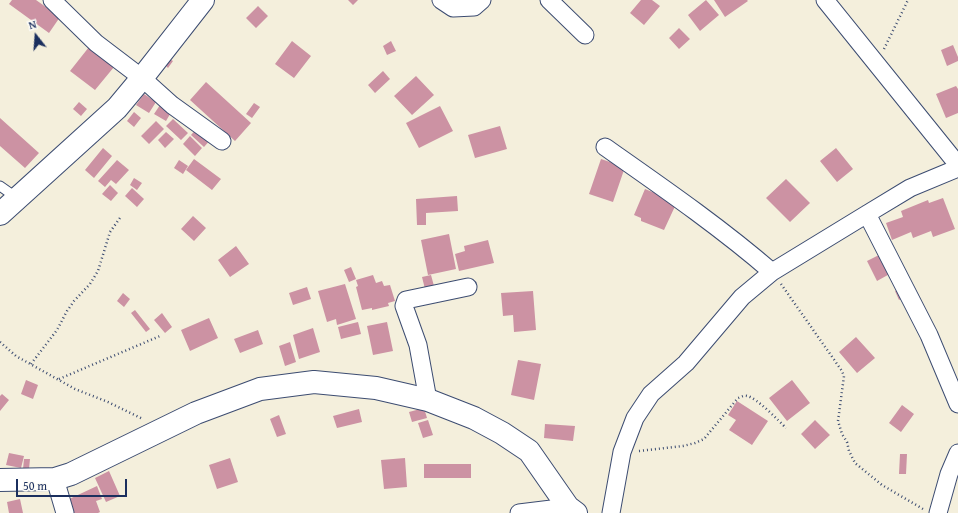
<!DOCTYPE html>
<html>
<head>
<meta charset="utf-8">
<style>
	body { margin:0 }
	#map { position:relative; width:958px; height:513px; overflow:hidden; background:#f4efdc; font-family:"Gentium Book Plus",serif }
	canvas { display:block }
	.north { position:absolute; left:16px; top:16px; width:40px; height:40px; -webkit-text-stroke:3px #fdfcf7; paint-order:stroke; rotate:343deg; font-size:11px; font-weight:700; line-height:16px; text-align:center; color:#1b2f5e }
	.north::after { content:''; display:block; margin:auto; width:14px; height:18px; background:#1b2f5e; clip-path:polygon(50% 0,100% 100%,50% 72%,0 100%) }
	.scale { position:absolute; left:16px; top:479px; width:111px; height:18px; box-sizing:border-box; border:2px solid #1b2f5e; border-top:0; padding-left:5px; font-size:12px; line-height:14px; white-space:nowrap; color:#1b2f5e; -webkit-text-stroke:3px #fdfcf7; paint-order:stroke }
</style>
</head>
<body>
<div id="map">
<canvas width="958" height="513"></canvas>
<div class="north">N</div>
<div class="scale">50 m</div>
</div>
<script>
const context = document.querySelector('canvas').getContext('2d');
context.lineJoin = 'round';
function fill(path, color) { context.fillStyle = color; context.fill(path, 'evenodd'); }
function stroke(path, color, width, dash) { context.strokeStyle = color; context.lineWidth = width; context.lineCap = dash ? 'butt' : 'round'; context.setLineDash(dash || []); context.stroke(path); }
const building = new Path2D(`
	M 12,0 L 36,0 L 60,17 L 49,33 L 9,4 Z
	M 348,0 L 358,0 L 353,5 Z
	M 641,0 L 652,0 L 660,6 L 644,25 L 630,13 Z
	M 706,0 L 719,15 L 700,31 L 688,15 Z
	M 714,0 L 747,0 L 748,1 L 725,17 Z
	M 258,6 L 268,16 L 256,28 L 246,18 Z
	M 679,28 L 690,39 L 679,49 L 669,38 Z
	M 292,41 L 311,56 L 294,78 L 275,64 Z
	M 391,41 L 396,51 L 387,55 L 383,46 Z
	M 953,45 L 958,57 L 958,61 L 947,66 L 941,50 Z
	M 89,47 L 114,67 L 95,90 L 70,71 Z
	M 168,58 L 173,61 L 168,68 L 164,64 Z
	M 383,71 L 390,79 L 375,93 L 368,85 Z
	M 416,76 L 434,95 L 412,115 L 394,96 Z
	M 206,82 L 251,123 L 235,141 L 190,100 Z
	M 956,86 L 958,89 L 958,113 L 946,118 L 936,94 Z
	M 144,94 L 156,102 L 149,113 L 136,105 Z
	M 79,102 L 87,109 L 81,116 L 73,109 Z
	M 162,102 L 173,109 L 166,121 L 154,114 Z
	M 254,103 L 260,107 L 252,118 L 246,114 Z
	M 440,106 L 453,131 L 419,148 L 406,123 Z
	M 134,112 L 141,118 L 134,127 L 127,121 Z
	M 0,118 L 39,153 L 25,168 L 0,146 Z
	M 173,119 L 188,133 L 181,140 L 166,126 Z
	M 156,121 L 164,129 L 149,144 L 141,136 Z
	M 500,126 L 507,149 L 475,158 L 468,135 Z
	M 198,127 L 211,139 L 204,147 L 191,135 Z
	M 166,132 L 174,139 L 165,148 L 158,140 Z
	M 190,136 L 202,148 L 195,156 L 183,144 Z
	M 103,148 L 112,156 L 94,178 L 85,170 Z
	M 836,148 L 853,169 L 837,182 L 820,161 Z
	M 194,159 L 221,179 L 212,190 L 186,170 Z
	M 601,159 L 625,167 L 613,202 L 589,194 Z
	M 117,160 L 129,170 L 116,184 L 111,180 L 105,187 L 98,181 Z
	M 179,160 L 188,166 L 183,174 L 174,168 Z
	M 134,178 L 142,183 L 137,190 L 130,185 Z
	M 786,179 L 810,203 L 790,222 L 766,198 Z
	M 110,185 L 118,193 L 111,201 L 102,194 Z
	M 132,188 L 144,199 L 137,207 L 125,196 Z
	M 645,189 L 677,202 L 664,230 L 641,221 L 641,218 L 634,215 Z
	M 457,196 L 458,211 L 426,213 L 426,225 L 417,225 L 416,199 Z
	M 943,198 L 955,229 L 933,237 L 931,231 L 913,238 L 911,232 L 892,240 L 886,223 L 903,217 L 901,211 L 928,200 L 929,203 Z
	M 193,216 L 206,228 L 194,241 L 181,229 Z
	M 449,234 L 456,269 L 428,275 L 421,240 Z
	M 488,240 L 494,263 L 459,271 L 455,254 L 465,251 L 464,246 Z
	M 236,246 L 249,264 L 230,277 L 218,260 Z
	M 885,252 L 895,271 L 877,281 L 867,261 Z
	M 351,267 L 356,279 L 349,282 L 344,270 Z
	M 373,275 L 376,283 L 382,281 L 384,286 L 390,285 L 395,301 L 388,303 L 389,306 L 372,310 L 372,308 L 362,310 L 356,287 L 358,286 L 356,280 Z
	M 431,275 L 434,286 L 425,289 L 422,277 Z
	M 345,284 L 356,319 L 337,325 L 336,319 L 327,322 L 318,291 Z
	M 307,287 L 311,299 L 293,305 L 289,293 Z
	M 903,287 L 906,296 L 899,300 L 895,291 Z
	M 533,291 L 536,330 L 514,332 L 513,315 L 503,316 L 501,293 Z
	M 123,293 L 130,299 L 124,307 L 117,301 Z
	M 135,310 L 150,329 L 146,332 L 131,313 Z
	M 162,313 L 172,327 L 165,333 L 154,320 Z
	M 209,318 L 218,338 L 190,351 L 181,330 Z
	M 358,322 L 361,334 L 341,339 L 338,327 Z
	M 387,322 L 393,351 L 373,355 L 367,326 Z
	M 313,328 L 320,352 L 299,359 L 293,335 Z
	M 258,330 L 263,344 L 240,353 L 234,339 Z
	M 856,337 L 875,358 L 857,373 L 839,352 Z
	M 290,342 L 296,362 L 285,366 L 279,346 Z
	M 518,360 L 541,364 L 534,400 L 511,395 Z
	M 26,380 L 38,385 L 33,399 L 21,394 Z
	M 792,380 L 810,403 L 787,421 L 769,398 Z
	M 2,394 L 9,400 L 0,411 L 0,396 Z
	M 737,401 L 768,421 L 752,445 L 729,430 L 736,420 L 728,415 Z
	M 902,405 L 914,414 L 901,432 L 889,423 Z
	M 424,408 L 427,418 L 412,422 L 409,412 Z
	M 359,409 L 362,422 L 337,428 L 333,416 Z
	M 279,415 L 286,434 L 277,437 L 270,419 Z
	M 428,420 L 433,435 L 423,438 L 418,423 Z
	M 815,420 L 830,435 L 815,449 L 801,434 Z
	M 545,424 L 575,426 L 573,441 L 544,438 Z
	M 9,453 L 24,456 L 21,468 L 6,465 Z
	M 900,454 L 907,454 L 906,474 L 899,474 Z
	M 230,458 L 238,482 L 217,489 L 209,465 Z
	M 405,458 L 407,487 L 384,489 L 381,460 Z
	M 24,459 L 30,459 L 29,469 L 23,469 Z
	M 424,464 L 471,464 L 471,478 L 424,478 Z
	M 109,471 L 120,496 L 106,502 L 95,478 Z
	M 97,486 L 102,499 L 96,501 L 100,512 L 98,513 L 71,513 L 65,501 Z
	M 20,499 L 23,513 L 9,513 L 7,502 Z`);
const path = new Path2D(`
	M 884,49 L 908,0
	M 781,284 L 842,371 L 844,376 L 838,421 L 842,434 L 847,442 L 849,451 L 855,463 L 882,485 L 923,509
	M 0,342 L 16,356 L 75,389 L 108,402 L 143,419
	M 31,364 L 57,330 L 67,311 L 74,301 L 90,284 L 98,271 L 110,232 L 120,218
	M 59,379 L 160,336
	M 639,451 L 683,446 L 695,443 L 704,439 L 738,398 C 741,397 744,395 747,396 C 756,397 779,421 786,428`);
const lane = new Path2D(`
	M 0,186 L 17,198`);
const street = new Path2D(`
	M 52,0 L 96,43 L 142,78 L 172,105 L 222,141
	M 441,0 L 453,8 L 474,7 L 482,0
	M 549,0 L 585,35
	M 825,0 L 958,165
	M 605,147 C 662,187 720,227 772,272
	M 867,214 L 929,335 L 958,404
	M 428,400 L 418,345 L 404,306 L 406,300 L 468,287
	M 55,479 L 65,513
	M 519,513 L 568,507
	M 611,513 L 622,452 L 635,418 L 651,394 L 686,363 L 742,297 L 772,272 L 867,214 L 910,188 L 958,168
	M 938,513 L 949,474 L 958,453`);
const secondary = new Path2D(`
	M 0,214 L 117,108 L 142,78 L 203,0
	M 0,480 L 55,479 L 71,474 L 196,413 L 260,389 L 314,382 L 376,388 L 428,400 L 474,418 L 502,433 L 529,451 L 568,507 L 576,513`);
fill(building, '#cc92a3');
stroke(lane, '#3c4c71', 11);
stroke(street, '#3c4c71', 19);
stroke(secondary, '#3c4c71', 24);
stroke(path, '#3c4c71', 2.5, [1, 3]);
stroke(lane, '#fff', 9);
stroke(street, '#fff', 17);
stroke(secondary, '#fff', 22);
</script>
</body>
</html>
